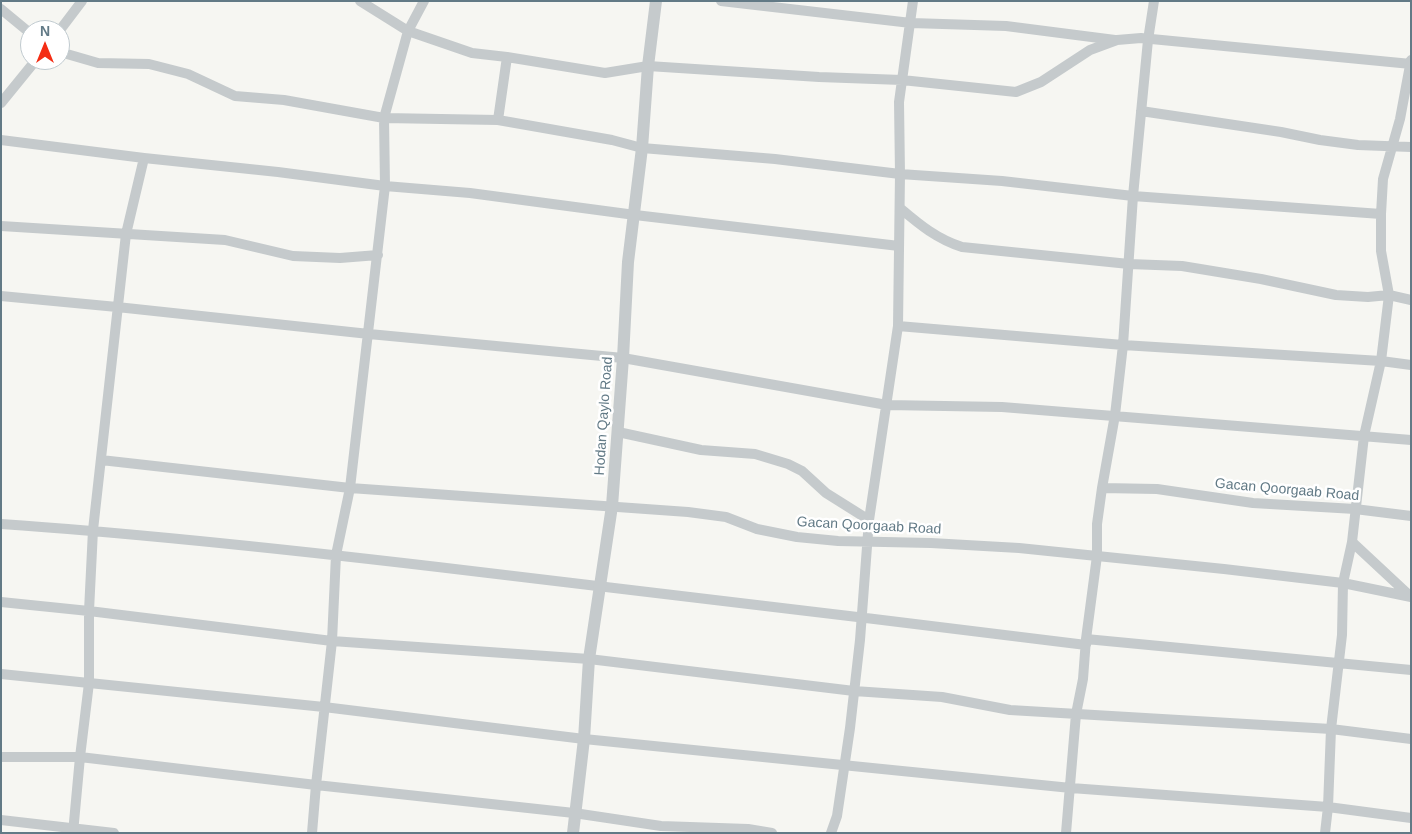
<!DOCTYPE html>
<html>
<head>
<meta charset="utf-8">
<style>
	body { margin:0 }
	#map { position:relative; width:1412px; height:834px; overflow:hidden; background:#f6f6f2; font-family:Arial,sans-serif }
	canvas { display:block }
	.frame { position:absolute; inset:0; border:2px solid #627a86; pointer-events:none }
	.north { position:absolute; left:20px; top:20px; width:50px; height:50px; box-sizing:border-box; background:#fff; border:1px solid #c0cacf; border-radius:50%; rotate:0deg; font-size:14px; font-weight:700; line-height:20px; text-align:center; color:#627a86 }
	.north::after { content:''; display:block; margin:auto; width:18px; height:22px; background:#f42d14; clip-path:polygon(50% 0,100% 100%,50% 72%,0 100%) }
</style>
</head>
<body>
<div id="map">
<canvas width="1412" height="834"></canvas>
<div class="frame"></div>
<div class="north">N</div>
</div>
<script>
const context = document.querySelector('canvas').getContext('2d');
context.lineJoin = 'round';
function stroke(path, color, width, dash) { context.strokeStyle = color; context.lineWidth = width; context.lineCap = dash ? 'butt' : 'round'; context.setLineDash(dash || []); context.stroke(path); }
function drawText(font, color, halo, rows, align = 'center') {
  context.font = font + ' Arial,sans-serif'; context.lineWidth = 5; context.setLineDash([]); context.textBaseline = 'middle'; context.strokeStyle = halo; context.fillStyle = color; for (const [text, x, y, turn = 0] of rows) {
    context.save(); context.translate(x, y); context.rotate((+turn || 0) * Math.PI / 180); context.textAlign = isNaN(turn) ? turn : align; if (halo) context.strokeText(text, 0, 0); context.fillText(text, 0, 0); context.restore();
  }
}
const minor = new Path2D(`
	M 360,1 L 408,31 L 472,53 L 507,57 L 605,73 L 648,66 L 819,77 L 902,80 L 1016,92 L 1041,82 L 1090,50 L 1117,40 L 1141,38 L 1411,64
	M 721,1 L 911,23 L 1006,26 L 1115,40
	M 1,9 L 30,33
	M 60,30 L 82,1
	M 60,52 L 98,63 L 149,64 L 188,74 L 235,96 L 284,100 L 384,118 L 498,120 L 612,140 L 642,148 L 775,159 L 900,174 L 1002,181 L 1133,196 L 1381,214
	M 1,103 L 36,60
	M 1141,111 L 1281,132 L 1320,140 L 1358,145 L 1411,147
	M 498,120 L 507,57
	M 1,140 L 144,158 L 278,172 L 385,186 L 470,193 L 635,215 L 899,246
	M 900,208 C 920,225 937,239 962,247 L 1129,264 L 1182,266 L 1261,279 L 1336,295 L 1368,297 L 1389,295 L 1411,300
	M 1,226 L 225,240 L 293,256 L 340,258 L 378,255
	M 1,296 L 117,307 L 369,334 L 623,358 L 887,405 L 1002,407 L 1411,440
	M 898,326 L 1123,345 L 1381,361 L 1411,365
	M 618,432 L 701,450 L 755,454 L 788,464 L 802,471 L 826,493 L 869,520
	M 101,460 L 350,488 L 688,512 L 726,517 L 757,529 L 797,537 L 838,541 L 931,543 L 1019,548 L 1224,569 L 1343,583 L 1411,597
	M 1102,488 L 1157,489 L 1253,503 L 1355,509 L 1411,516
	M 1,524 C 147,534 293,550 438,567 C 654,591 870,619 1086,645
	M 1352,542 L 1410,596
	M 1,602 L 89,611 L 332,641 L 589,659 L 854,691 L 942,697 L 1010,710 L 1331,729 L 1411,739
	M 1086,639 L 1411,670
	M 1,674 L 324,707 L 584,739 L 1071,788 L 1328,807 L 1411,818
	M 1,757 L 80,757 L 316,785 L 574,813 L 661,826 L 748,829 L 772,833
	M 1,820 L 114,833
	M 73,833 L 80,757 L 89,683 L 89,611 L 93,530 L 126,234 L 144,158
	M 312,833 L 316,785 L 332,641 L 336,555 L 350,488 L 385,186 L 384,118 L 408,31 L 424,1
	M 831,833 L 837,816 L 850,728 L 860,640 L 869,520 L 898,326 L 900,174 L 899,102 L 913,1
	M 1066,833 L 1076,714 L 1083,679 L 1086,639 L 1097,556 L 1097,524 L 1102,488 L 1115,415 L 1123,345 L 1133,196 L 1148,40 L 1154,1
	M 1325,833 L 1328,807 L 1331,729 L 1342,635 L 1343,583 L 1352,542 L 1364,436 L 1381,361 L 1389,295 L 1381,251 L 1381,214 L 1383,179 L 1400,119 L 1411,60`);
const tertiary = new Path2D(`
	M 573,833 L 584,739 L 589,659 L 612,506 L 623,358 L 628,262 L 642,148 L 648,66 L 656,1`);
const streetNames = [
	["Hodan Qaylo Road",604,416,-86],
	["Gacan Qoorgaab Road",1287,490,5],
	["Gacan Qoorgaab Road",869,526,3]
];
stroke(minor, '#c5cacc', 10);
stroke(tertiary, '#c5cacc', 12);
drawText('14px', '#627a86', '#fff', streetNames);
</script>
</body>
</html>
